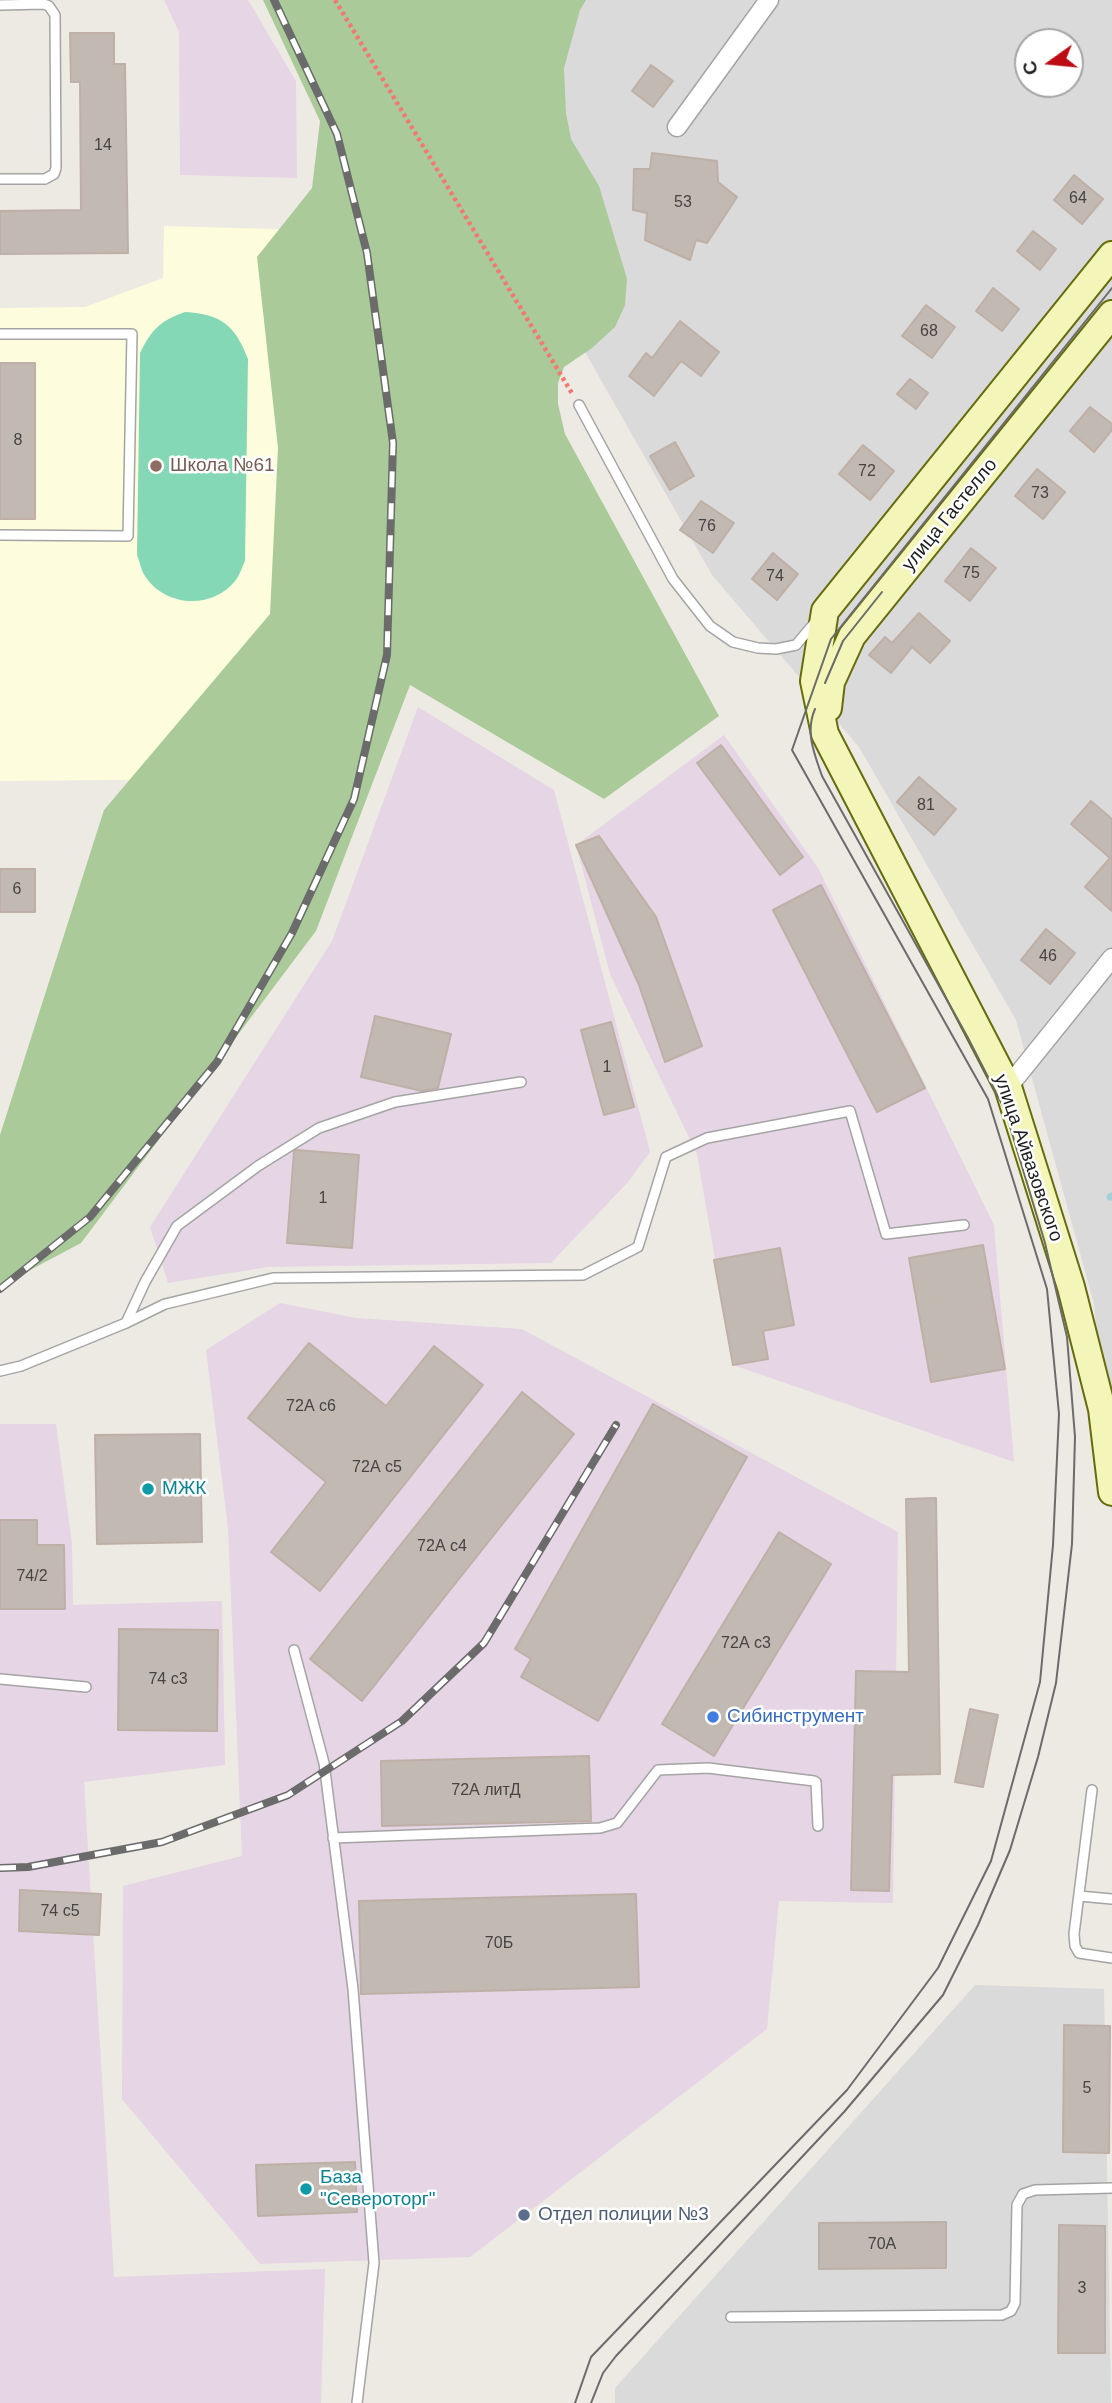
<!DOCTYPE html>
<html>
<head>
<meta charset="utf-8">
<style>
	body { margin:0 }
	#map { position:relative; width:1112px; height:2403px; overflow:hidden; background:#edeae3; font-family:Arial,sans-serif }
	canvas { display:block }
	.north { position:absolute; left:1014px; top:28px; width:70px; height:70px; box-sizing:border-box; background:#fff; border:2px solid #a5a5a5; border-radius:50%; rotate:255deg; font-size:19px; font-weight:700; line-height:28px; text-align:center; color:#1d1d1d }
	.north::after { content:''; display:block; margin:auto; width:24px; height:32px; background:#bd0c13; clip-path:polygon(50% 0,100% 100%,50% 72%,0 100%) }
</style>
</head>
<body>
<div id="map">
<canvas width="1112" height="2403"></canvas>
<div class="north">С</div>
</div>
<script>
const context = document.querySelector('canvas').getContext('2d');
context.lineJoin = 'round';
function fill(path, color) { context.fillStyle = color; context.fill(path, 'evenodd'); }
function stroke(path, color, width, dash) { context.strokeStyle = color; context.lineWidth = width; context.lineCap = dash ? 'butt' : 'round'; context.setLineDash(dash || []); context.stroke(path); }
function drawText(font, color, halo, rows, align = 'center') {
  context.font = font + ' Arial,sans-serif'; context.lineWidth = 5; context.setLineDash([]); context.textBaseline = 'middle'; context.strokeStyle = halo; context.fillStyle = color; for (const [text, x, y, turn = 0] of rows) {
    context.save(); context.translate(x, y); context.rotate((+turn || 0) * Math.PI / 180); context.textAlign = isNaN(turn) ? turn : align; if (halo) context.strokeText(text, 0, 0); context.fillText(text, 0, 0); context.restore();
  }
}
const residential = new Path2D(`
	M 379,0 L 1112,0 L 1112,1515 L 1094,1304 L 1016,1020 L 859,747 L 712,575 L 581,345 ZM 1028,42 L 1070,42 L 1070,84 L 1028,84 Z
	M 975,1985 L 1104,1989 L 1111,2403 L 615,2403 L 615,2388 Z`);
const industrial = new Path2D(`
	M 164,0 L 248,0 L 296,81 L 297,178 L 180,175 L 179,32 Z
	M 418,707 L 554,790 L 650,1152 L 628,1182 L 551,1263 L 268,1267 L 168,1283 L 150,1227 L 332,941 Z
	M 724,735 L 818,868 L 994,1225 L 1014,1462 L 733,1365 L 697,1154 L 610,974 L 576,845 Z
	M 280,1303 L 356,1318 L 522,1329 L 898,1532 L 893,1903 L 779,1901 L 767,2029 L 470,2257 L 260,2264 L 122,2099 L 123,1886 L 242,1856 L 228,1528 L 206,1350 Z
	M 0,1424 L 56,1424 L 72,1544 L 73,1605 L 222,1601 L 225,1765 L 84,1782 L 114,2277 L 325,2269 L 321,2403 L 0,2403 Z`);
const education = new Path2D(`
	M 164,226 L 309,230 L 315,623 L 219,779 L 0,781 L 0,308 L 85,307 L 163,278 Z`);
const forest = new Path2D(`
	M 263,0 L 586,0 L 580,10 L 564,68 L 566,113 L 571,139 L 599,186 L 627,279 L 625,305 L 615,327 L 592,348 L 564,367 L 558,383 L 558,404 L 565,434 L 719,716 L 604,799 L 410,685 L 316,931 L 81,1243 L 0,1286 L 0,1135 L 104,810 L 270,614 L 278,448 L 257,257 L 312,188 L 320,121 Z`);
const pitch = new Path2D(`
	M 185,312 C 221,314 235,325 248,359 L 245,561 C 242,567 240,575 235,581 C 212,610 165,607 145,576 C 141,570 140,562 137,555 L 140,353 C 152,329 160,321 185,312 Z`);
const stream = new Path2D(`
	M 1110,1197 L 1112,1196`);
const building = new Path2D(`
	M 70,33 L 114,33 L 114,64 L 125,64 L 128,253 L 0,254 L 0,211 L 81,210 L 80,82 L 71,82 Z
	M 651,65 L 673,81 L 653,107 L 632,91 Z
	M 652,153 L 717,161 L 718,182 L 737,197 L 707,243 L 696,240 L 690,260 L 645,240 L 647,213 L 633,210 L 634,169 L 650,169 Z
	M 1074,175 L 1103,199 L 1082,224 L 1054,200 Z
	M 1033,231 L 1056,249 L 1040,270 L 1017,251 Z
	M 993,288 L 1019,309 L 1002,331 L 976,311 Z
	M 926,305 L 955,327 L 932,358 L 902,336 Z
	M 680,321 L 719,352 L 701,376 L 681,361 L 654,396 L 629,376 L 646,353 L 652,358 Z
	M 0,363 L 35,363 L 35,519 L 0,519 Z
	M 910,379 L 928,393 L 916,409 L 897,394 Z
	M 1090,407 L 1112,424 L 1112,430 L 1094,452 L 1070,431 Z
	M 675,442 L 694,476 L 670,490 L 650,456 Z
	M 863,445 L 894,471 L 870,500 L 839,474 Z
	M 1037,469 L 1065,492 L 1043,519 L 1015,496 Z
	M 701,501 L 734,523 L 713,553 L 680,530 Z
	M 971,548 L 996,568 L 970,601 L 945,581 Z
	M 773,553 L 798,574 L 777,600 L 752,579 Z
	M 919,613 L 950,641 L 930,663 L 912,647 L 891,673 L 869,655 L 885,637 L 892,643 Z
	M 721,745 L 803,857 L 780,875 L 697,763 Z
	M 919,777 L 956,809 L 934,835 L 897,802 Z
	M 1091,801 L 1112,819 L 1112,911 L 1085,887 L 1110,858 L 1071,824 Z
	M 599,836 L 656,917 L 702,1046 L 665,1062 L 639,985 L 576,845 Z
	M 0,869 L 35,869 L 35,912 L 0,912 Z
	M 821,885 L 925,1088 L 877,1112 L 773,910 Z
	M 1046,929 L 1075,953 L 1050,984 L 1021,960 Z
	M 375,1016 L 451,1034 L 438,1088 L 422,1091 L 361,1077 Z
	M 611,1022 L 634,1107 L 604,1115 L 581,1030 Z
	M 296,1150 L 359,1155 L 352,1248 L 287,1243 L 294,1152 Z
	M 983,1245 L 1005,1369 L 931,1382 L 909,1258 Z
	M 780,1248 L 794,1325 L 763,1331 L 768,1359 L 733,1365 L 714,1260 Z
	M 309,1343 L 386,1406 L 434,1346 L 483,1385 L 320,1591 L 271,1552 L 326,1482 L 248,1418 Z
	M 522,1392 L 574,1434 L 362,1701 L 310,1659 Z
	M 653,1404 L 747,1457 L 598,1721 L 521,1677 L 531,1659 L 515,1649 Z
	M 200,1434 L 202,1542 L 97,1544 L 95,1435 Z
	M 936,1498 L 940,1774 L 892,1775 L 889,1891 L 851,1890 L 856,1671 L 909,1672 L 906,1499 Z
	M 0,1520 L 37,1520 L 37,1545 L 64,1545 L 65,1609 L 0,1609 Z
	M 779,1532 L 831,1564 L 714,1756 L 662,1724 Z
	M 119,1629 L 218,1630 L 217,1731 L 118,1730 Z
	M 970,1709 L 998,1715 L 983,1787 L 955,1782 Z
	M 589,1756 L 591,1821 L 382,1826 L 381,1761 Z
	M 20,1890 L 101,1894 L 99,1935 L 19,1931 Z
	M 636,1894 L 639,1987 L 361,1994 L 359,1901 Z
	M 1064,2025 L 1110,2026 L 1109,2153 L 1063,2152 Z
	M 355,2162 L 357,2212 L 258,2216 L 256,2165 Z
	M 946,2222 L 946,2268 L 819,2269 L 819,2223 Z
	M 1059,2225 L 1105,2226 L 1105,2353 L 1058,2353 Z`);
const path = new Path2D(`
	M 335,0 L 573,395`);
const lane = new Path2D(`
	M 0,5 L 44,4 L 49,6 L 55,15 L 56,168 L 54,174 L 45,179 L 0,179
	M 0,334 L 132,334 L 128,536 L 0,535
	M 579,405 L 673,579 L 710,626 L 733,642 L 758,648 L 776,649 L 796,645 L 817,620
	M 126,1323 L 145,1282 L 177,1226 L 258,1166 L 319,1128 L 395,1102 L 521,1082
	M 0,1371 L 21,1366 L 126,1323 L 165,1304 L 273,1278 L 583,1275 L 638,1247 L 666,1157 L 707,1138 L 850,1111 L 886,1234 L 964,1225
	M 294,1650 L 324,1763 L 353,1989 L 374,2263 L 357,2403
	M 0,1679 L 86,1687
	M 1092,1790 L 1074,1934 L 1075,1946 L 1079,1953 L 1112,1958
	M 333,1838 L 600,1828 L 617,1823 L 658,1770 L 708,1768 L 814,1781 L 816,1782 L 818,1826
	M 1079,1896 L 1112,1899
	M 731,2317 L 1002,2315 L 1011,2311 L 1015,2303 L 1017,2205 L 1023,2194 L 1035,2190 L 1112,2188`);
const street = new Path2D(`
	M 677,127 L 769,0
	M 1008,1087 L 1112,958`);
const secondary = new Path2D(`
	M 1112,255 L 825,611 L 814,681 L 825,734 L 1008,1087 L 1071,1287 L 1102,1409 L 1112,1492
	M 828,708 L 831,682 L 852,636 L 1112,314`);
const tram = new Path2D(`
	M 825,683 L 843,641 L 882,592
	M 575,2403 L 591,2357 L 847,2090 L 938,1968 L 991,1861 L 1040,1682 L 1053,1545 L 1059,1414 L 1047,1289 L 988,1099 L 792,750 L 831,639 L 1112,288
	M 591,2403 L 603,2373 L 616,2356 L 844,2112 L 943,1995 L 978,1925 L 1010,1850 L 1038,1757 L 1056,1683 L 1072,1544 L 1075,1437 L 1067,1337 L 1045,1243 L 1005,1110 L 967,1036 L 822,776 C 814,753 805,732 815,709`);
const rail = new Path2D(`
	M 0,1289 L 90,1217 L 217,1062 L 292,933 L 354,799 L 387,655 L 393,443 L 367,253 L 337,134 L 274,0
	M 0,1868 L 28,1867 L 162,1842 L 288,1795 L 402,1721 L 484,1643 L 616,1425`);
const markers = [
	[156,466,7,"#8d6e63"],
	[148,1489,7,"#0f9aa8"],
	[713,1717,7,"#3f7fe0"],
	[306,2189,7,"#0f9aa8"],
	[524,2215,7,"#5c6f8a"]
];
const numberNames = [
	["14",103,146],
	["64",1078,199],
	["53",683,203],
	["68",929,332],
	["8",18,441],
	["72",867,472],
	["73",1040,494],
	["76",707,527],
	["75",971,574],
	["74",775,577],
	["81",926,806],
	["6",17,890],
	["46",1048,957],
	["1",607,1068],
	["1",323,1199],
	["72А с6",311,1407],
	["72А с5",377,1468],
	["72А с4",442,1547],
	["74/2",32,1577],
	["72А с3",746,1644],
	["74 с3",168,1680],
	["72А литД",486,1791],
	["74 с5",60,1912],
	["70Б",499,1944],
	["5",1087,2089],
	["70А",882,2245],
	["3",1082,2289]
];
const educationNames = [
	["Школа №61",170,466]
];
const streetNames = [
	["улица Гастелло",950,515,-51],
	["улица Айвазовского",1028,1158,71]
];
const cultureNames = [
	["МЖК",162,1489],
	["База",320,2178],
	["\"Североторг\"",320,2200]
];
const shopNames = [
	["Сибинструмент",727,1717]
];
const serviceNames = [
	["Отдел полиции №3",538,2215]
];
fill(residential, '#dbdada');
fill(industrial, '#e6d5e4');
fill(education, '#fdfcdd');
fill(forest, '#aaca9a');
fill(pitch, '#85d8b5');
stroke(stream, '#a6cfd9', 7);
fill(building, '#c2b9b3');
stroke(building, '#beb0a6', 2);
stroke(lane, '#a4a4a4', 12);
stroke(street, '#a4a4a4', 21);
stroke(secondary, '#656c0b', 30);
stroke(path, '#f17971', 4.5, [3.5, 3.5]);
stroke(lane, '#fff', 9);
stroke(street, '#fff', 18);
stroke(secondary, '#f4f5b9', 26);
stroke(tram, '#6b6b6b', 2);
stroke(rail, '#6b6b6b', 8);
stroke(rail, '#fff', 5, [16]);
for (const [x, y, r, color] of markers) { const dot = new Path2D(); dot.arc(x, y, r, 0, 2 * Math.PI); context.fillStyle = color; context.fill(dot); stroke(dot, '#fff', 2.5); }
drawText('16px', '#464442', null, numberNames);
drawText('19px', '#785e54', '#fff', educationNames, 'left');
drawText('19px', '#1d1d1d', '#fff', streetNames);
drawText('19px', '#0d838f', '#fff', cultureNames, 'left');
drawText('19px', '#366cbe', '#fff', shopNames, 'left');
drawText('19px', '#4e5e75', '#fff', serviceNames, 'left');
</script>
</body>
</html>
